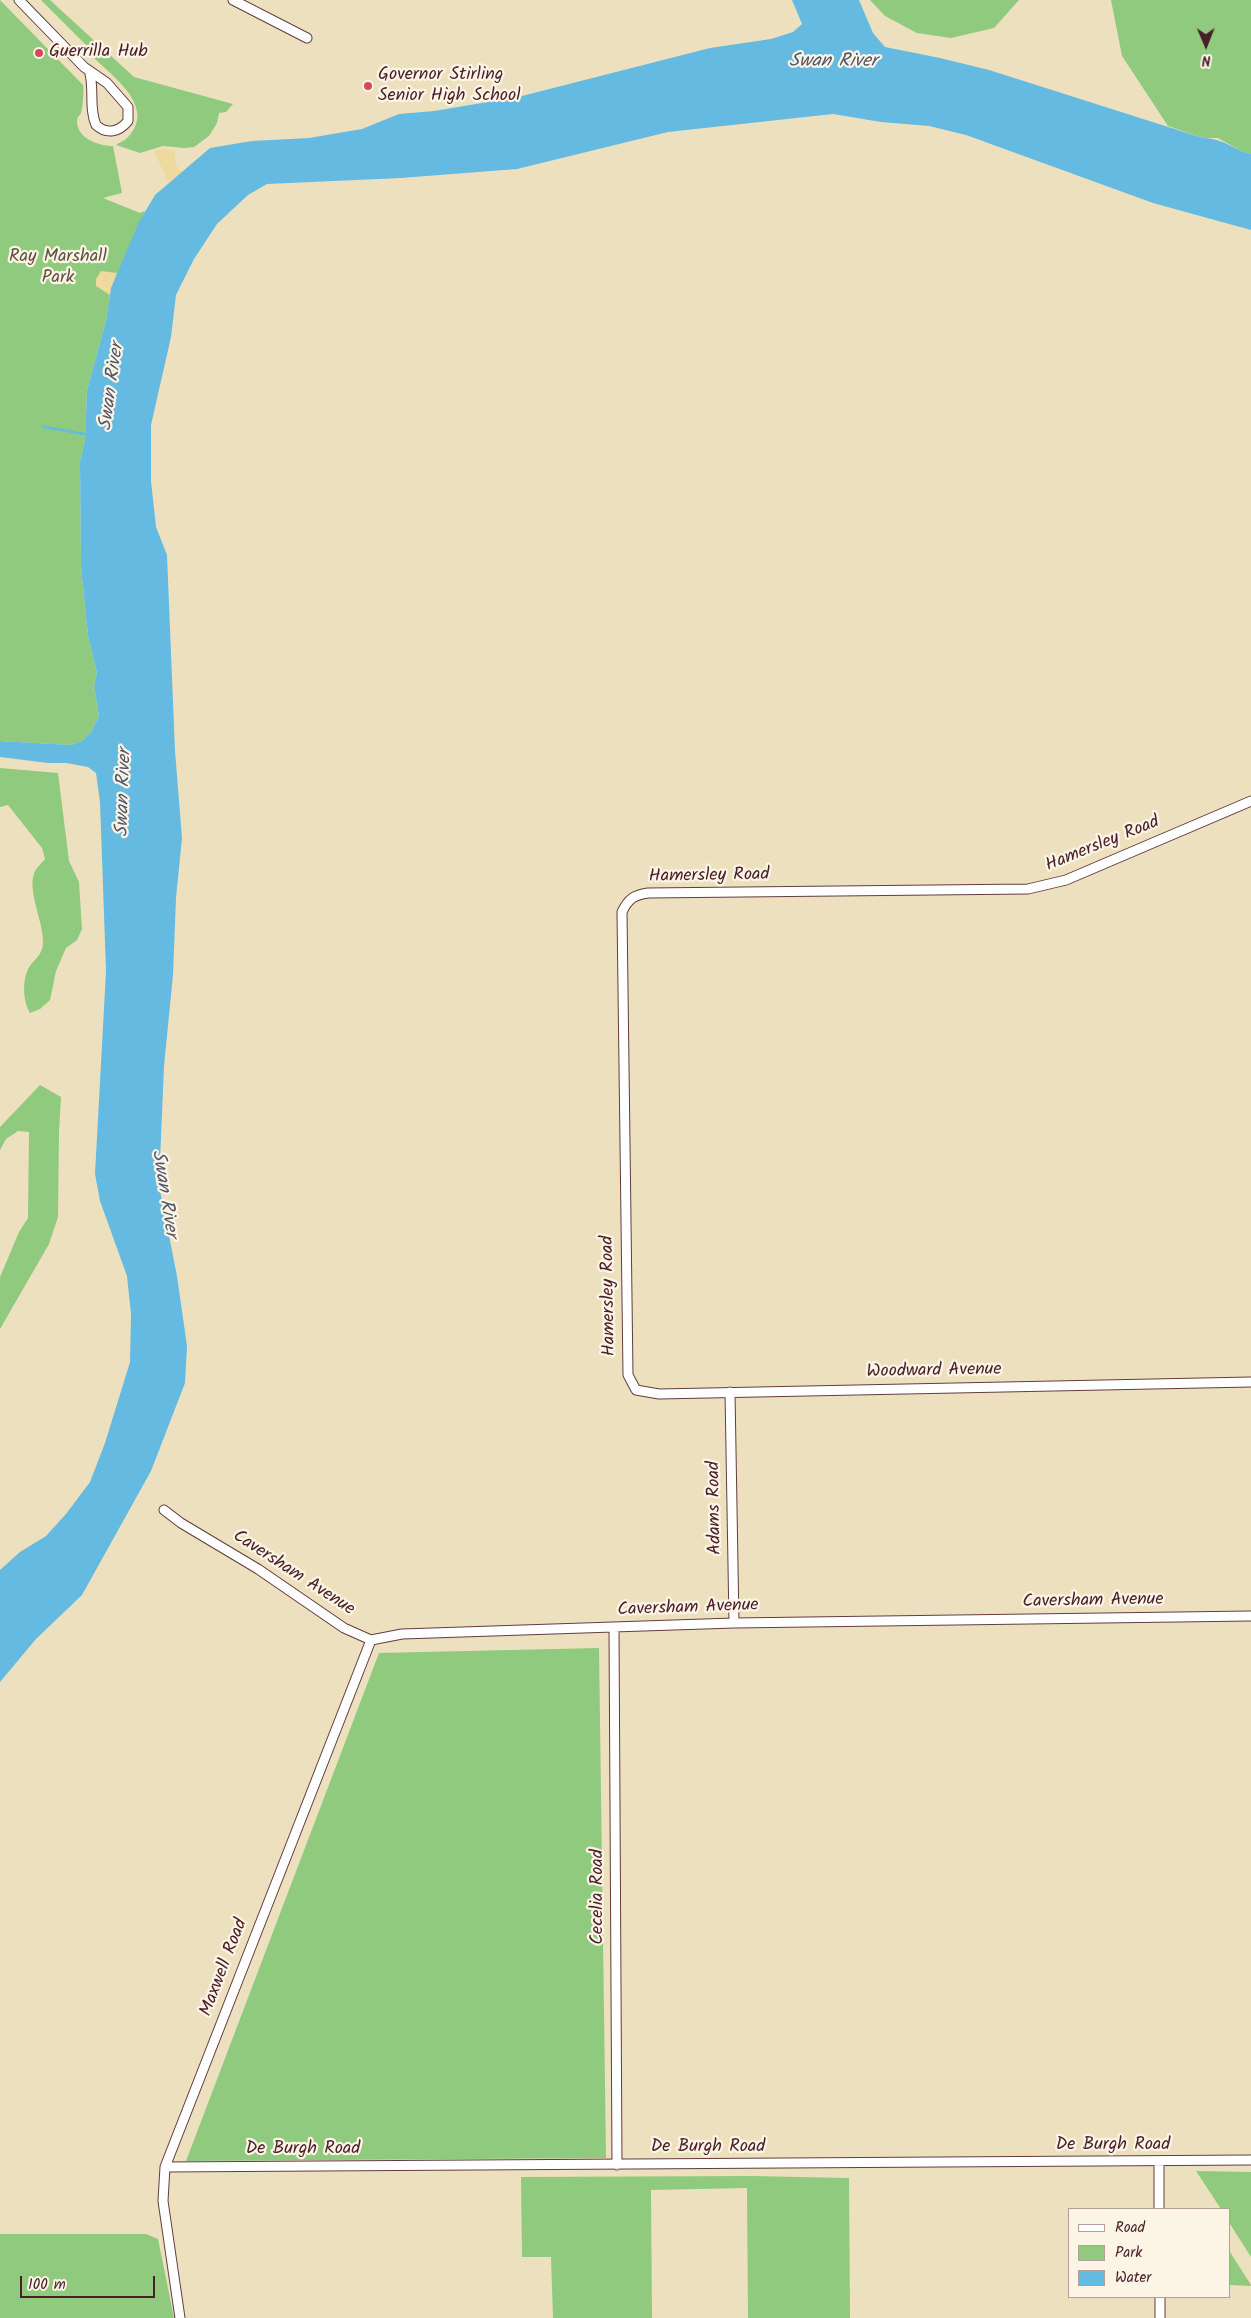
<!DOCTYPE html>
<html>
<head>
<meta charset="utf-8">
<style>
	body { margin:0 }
	#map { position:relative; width:1251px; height:2318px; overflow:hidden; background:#ede0be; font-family:Kalam,sans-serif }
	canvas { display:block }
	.legend { position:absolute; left:1068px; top:2208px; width:162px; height:90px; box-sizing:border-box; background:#fcf5e5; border:1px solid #b59f9b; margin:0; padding:6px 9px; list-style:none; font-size:15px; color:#4a1f2b }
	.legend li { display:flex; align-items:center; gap:10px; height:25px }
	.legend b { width:25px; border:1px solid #b59f9b }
	.north { position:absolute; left:1181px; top:20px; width:50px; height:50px; -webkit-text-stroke:4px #fcf5e5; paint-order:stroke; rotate:179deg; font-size:14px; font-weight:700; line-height:20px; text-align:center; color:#4a1f2b }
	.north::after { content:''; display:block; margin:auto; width:18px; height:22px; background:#4a1f2b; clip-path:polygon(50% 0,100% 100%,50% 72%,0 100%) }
	.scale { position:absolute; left:20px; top:2276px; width:135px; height:22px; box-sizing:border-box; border:2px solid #4a1f2b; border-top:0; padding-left:6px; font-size:15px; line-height:18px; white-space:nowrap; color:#4a1f2b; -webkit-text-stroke:4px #fcf5e5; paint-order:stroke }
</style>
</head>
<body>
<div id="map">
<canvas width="1251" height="2318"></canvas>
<ul class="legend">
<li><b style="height:6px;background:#fff"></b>Road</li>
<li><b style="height:14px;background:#8fca7e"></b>Park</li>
<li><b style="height:14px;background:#65bae1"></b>Water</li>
</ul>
<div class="north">N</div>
<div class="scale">100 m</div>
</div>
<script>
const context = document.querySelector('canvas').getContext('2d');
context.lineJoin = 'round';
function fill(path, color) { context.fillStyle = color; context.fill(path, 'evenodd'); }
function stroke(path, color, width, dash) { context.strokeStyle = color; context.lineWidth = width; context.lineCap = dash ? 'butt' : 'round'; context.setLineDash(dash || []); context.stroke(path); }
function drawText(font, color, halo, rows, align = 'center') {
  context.font = font + ' Kalam,sans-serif'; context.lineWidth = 4.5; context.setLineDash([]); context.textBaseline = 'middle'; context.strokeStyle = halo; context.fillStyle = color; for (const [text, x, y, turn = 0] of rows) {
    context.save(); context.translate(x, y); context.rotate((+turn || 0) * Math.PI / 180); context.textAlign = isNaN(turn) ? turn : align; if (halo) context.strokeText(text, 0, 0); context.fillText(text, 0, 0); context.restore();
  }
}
const green = new Path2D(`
	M 0,0 L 83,85 C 84,89 83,109 81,113 C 79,117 78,115 77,120 C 76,138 98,146 113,146 L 122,193 L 103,198 L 140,213 L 145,211 L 111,288 L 106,321 L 87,390 L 85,440 L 80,462 L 81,567 L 88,636 L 97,673 L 94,686 L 99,716 L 91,732 L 82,741 L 71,745 L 0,741 Z
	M 41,0 L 50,0 L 134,77 L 233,104 L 226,112 L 219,113 L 217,123 L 209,136 L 194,147 L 184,148 L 163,146 L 140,153 L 116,145 C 120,142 125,141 129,136 C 156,106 112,76 92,56 L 95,54 Z
	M 870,0 L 1019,0 L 994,28 L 951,38 L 917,33 L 885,16 Z
	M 1111,0 L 1251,0 L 1251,154 L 1241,151 L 1218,138 L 1203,138 L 1168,126 L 1122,56 Z
	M 0,768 L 58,773 L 69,861 L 79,882 L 82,929 L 77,940 L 66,948 L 56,971 L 50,1000 L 40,1009 L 30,1013 C 23,1001 22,982 28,969 C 33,960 43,955 43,943 C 44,922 26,890 35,871 C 37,867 42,863 45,859 L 42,848 L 8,805 L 0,807 Z
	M 40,1085 L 61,1097 L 59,1132 L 58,1217 L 49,1244 L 0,1329 L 0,1277 L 19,1232 L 28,1218 L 29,1132 L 18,1131 L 6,1139 L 0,1150 L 0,1127 Z
	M 599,1648 L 606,2158 L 186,2161 L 379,1653 Z
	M 1196,2171 L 1251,2172 L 1251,2257 L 1230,2224 L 1230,2209 L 1221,2209 Z
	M 751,2176 L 849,2178 L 850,2318 L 748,2318 L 747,2188 L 651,2190 L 652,2318 L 553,2318 L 551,2257 L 522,2257 L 521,2177 Z
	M 0,2234 L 146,2234 L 158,2239 L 174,2318 L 0,2318 Z
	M 1230,2252 L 1251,2285 L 1251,2286 L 1230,2285 Z`);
const sand = new Path2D(`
	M 162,149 L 174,150 L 176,165 L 183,173 L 168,182 L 154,151 Z
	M 101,271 L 117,273 L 110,295 L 96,286 L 96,279 Z`);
const water = new Path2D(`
	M 792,0 L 859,0 L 873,33 L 885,47 L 940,58 L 989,70 L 1203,138 C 1226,139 1231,149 1251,154 L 1251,230 L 1153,203 L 966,135 L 929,126 L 881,122 L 833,114 L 668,132 L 517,169 L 401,178 L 267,184 L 248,195 L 217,224 L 194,259 L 176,295 L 171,337 L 151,425 L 151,481 L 156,527 L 167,555 L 175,751 L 182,838 L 176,898 L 173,975 L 164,1066 L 159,1185 L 177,1276 L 187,1346 L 185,1383 L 151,1471 L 82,1595 L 36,1639 L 0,1682 L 0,1570 L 20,1552 L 46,1536 L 66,1514 L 90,1482 L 105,1443 L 130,1362 L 131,1314 L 127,1276 L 100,1201 L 95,1174 L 106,971 L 100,802 L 96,773 L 88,767 L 66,763 L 48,763 L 0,757 L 0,741 L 71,745 L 82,741 L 91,732 L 99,716 L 94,686 L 97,673 L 88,636 L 81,567 L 80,462 L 85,440 L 87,390 L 106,321 L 111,288 L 139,222 L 155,195 L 210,148 L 252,141 L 309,138 L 362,129 L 399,114 L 434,111 L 518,97 L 710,48 L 771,39 L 793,32 L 802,24 Z`);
const stream = new Path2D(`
	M 44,427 L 85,434`);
const minor = new Path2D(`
	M 19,0 L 84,67 L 107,83 L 128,107 L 128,121 C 119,132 107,135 96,125 C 89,109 94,90 90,74
	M 233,0 L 307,38
	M 1251,801 L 1066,880 L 1028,889 L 648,893 C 634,895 628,899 622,912 L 628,1375 L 636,1390 L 659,1394 L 1251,1382
	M 730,1392 L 734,1623
	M 164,1510 L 181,1523 L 258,1569 L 344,1628 L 371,1640 L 402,1634 L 734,1623 L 1251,1616
	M 614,1628 L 617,2165
	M 1159,2162 L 1159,2209
	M 165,2167 L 1251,2160
	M 1160,2297 L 1160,2318
	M 180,2318 L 163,2201 L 165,2167 L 371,1640`);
const markers = [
	[39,53,5,"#d1495b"],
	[368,86,5,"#d1495b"]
];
const poiNames = [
	["Guerrilla Hub",49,53],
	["Governor Stirling",378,76],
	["Senior High School",378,97]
];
const parkNames = [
	["Ray Marshall",58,258],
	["Park",58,279]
];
const streetNames = [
	["Hamersley Road",1103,845,-22],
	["Hamersley Road",709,877,-1],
	["Hamersley Road",610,1296,-91],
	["Woodward Avenue",934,1372,-1],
	["Adams Road",716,1508,-91],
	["Caversham Avenue",293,1574,33],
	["Caversham Avenue",1093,1602,-1],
	["Caversham Avenue",688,1609,-2],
	["Cecelia Road",599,1897,-90],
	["Maxwell Road",225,1968,-69],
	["De Burgh Road",1113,2146],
	["De Burgh Road",708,2148],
	["De Burgh Road",303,2150]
];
const waterNames = [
	["Swan River",833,63],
	["Swan River",113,387,-82],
	["Swan River",125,793,-88],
	["Swan River",163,1194,81]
];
fill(green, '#8fca7e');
fill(sand, '#eeda9e');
fill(water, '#65bae1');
stroke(stream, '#65bae1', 2.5);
stroke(minor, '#623c41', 11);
stroke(minor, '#fff', 9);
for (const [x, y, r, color] of markers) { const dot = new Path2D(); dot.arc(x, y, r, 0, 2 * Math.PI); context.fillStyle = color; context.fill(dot); stroke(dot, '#fcf5e5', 2); }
drawText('18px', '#4a1f2b', '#fcf5e5', poiNames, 'left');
drawText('18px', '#5f5244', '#fcf5e5', parkNames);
drawText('18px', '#4a1f2b', '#fcf5e5', streetNames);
drawText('italic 19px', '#53556b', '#fcf5e5', waterNames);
</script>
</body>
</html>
